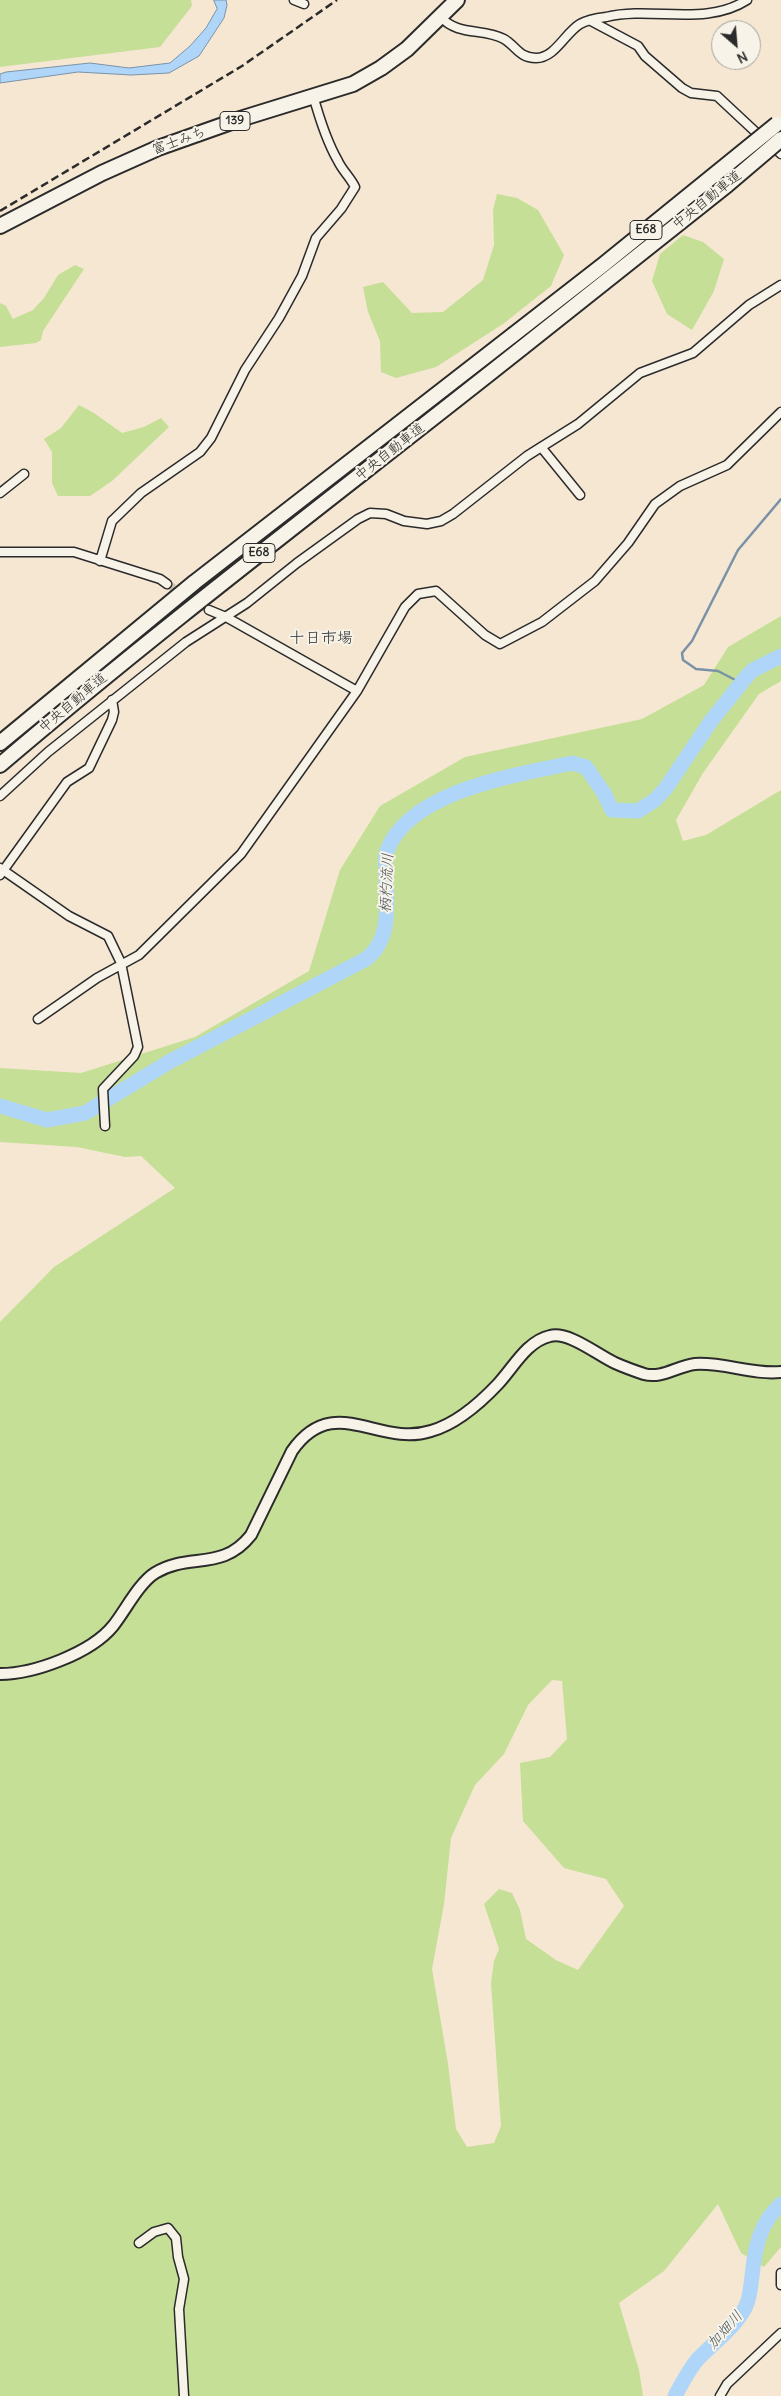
<!DOCTYPE html>
<html>
<head>
<meta charset="utf-8">
<style>
	body { margin:0 }
	#map { position:relative; width:781px; height:2396px; overflow:hidden; background:#f6e7d3; font-family:Delius,sans-serif }
	canvas { display:block }
	.north { position:absolute; left:711px; top:20px; width:50px; height:50px; box-sizing:border-box; background:#f7f3e8; border:1px solid #a5a39c; border-radius:50%; rotate:153deg; font-size:14px; font-weight:700; line-height:20px; text-align:center; color:#2b2b2b }
	.north::after { content:''; display:block; margin:auto; width:18px; height:22px; background:#2b2b2b; clip-path:polygon(50% 0,100% 100%,50% 72%,0 100%) }
</style>
</head>
<body>
<div id="map">
<canvas width="781" height="2396"></canvas>
<div class="north">N</div>
</div>
<script>
const context = document.querySelector('canvas').getContext('2d');
context.lineJoin = 'round';
function fill(path, color) { context.fillStyle = color; context.fill(path, 'evenodd'); }
function stroke(path, color, width, dash) { context.strokeStyle = color; context.lineWidth = width; context.lineCap = dash ? 'butt' : 'round'; context.setLineDash(dash || []); context.stroke(path); }
function drawText(font, color, halo, rows, align = 'center') {
  context.font = font + ' Delius,"Klee One",sans-serif'; context.lineWidth = 4; context.setLineDash([]); context.textBaseline = 'middle'; context.strokeStyle = halo; context.fillStyle = color; for (const [text, x, y, turn = 0] of rows) {
    context.save(); context.translate(x, y); context.rotate((+turn || 0) * Math.PI / 180); context.textAlign = isNaN(turn) ? turn : align; if (halo) context.strokeText(text, 0, 0); context.fillText(text, 0, 0); context.restore();
  }
}
const green = new Path2D(`
	M 0,0 L 191,0 L 192,6 L 160,47 L 0,67 Z
	M 497,194 L 517,198 L 538,210 L 564,255 L 551,286 L 503,324 L 436,367 L 396,378 L 381,372 L 380,341 L 368,312 L 363,287 L 383,282 L 412,313 L 443,312 L 483,280 L 494,245 L 493,210 Z
	M 683,235 L 703,242 L 724,259 L 714,291 L 692,330 L 667,314 L 652,281 L 660,254 Z
	M 75,265 L 84,269 L 43,331 L 41,340 L 36,343 L 0,347 L 0,303 L 6,306 L 13,319 L 33,310 L 44,298 L 58,275 Z
	M 79,405 L 94,413 L 122,433 L 144,427 L 161,418 L 169,427 L 112,481 L 90,496 L 58,496 L 52,483 L 52,452 L 44,439 L 61,428 Z
	M 781,616 L 781,681 L 759,694 L 703,773 L 676,820 L 683,841 L 706,835 L 781,790 L 781,2247 L 764,2267 L 741,2253 L 718,2204 L 664,2271 L 619,2303 L 639,2370 L 643,2396 L 0,2396 L 0,1322 L 54,1267 L 175,1188 L 141,1156 L 125,1157 L 77,1147 L 0,1142 L 0,1068 L 81,1073 L 195,1037 L 309,971 L 340,870 L 380,806 L 465,757 L 642,719 L 704,685 L 728,647 ZM 552,1680 L 562,1681 L 567,1739 L 550,1757 L 520,1763 L 523,1821 L 564,1868 L 606,1879 L 624,1906 L 578,1970 L 556,1960 L 526,1939 L 520,1910 L 512,1893 L 499,1889 L 484,1904 L 499,1949 L 494,1961 L 491,1983 L 501,2126 L 494,2143 L 467,2147 L 456,2129 L 448,2064 L 432,1969 L 444,1904 L 451,1838 L 475,1785 L 504,1754 L 528,1705 Z`);
const water = new Path2D(`
	M 214,0 L 226,0 L 227,5 L 224,18 L 199,56 L 169,73 L 131,75 L 78,72 L 0,83 L 0,74 L 6,72 L 90,63 L 129,68 L 170,63 L 190,46 L 206,28 L 217,9 Z`);
const stream = new Path2D(`
	M 741,683 L 718,671 L 696,669 L 683,660 L 682,653 L 692,641 L 738,550 L 781,499`);
const river = new Path2D(`
	M 0,1106 L 47,1120 L 85,1113 L 169,1062 L 366,959 C 393,939 386,900 386,870 C 386,864 385,856 387,851 C 409,791 516,775 572,763 L 586,767 L 604,793 L 612,810 L 638,811 L 655,800 L 666,788 L 711,721 L 747,676 L 753,670 L 781,656
	M 675,2396 C 682,2383 688,2371 697,2360 C 713,2343 736,2327 746,2306 C 750,2297 751,2286 752,2276 C 755,2248 759,2224 781,2204`);
const streetTunnel = new Path2D(`
	M 167,584 L 209,610`);
const street = new Path2D(`
	M 294,0 L 304,4
	M 441,17 C 457,36 484,28 504,39 C 516,46 519,58 536,58 C 555,58 565,33 580,24 C 587,20 598,18 606,17 C 653,6 705,27 747,0
	M 591,21 L 638,46 L 645,56 L 682,88 L 691,93 L 717,96 L 762,138
	M 771,145 L 781,154
	M 541,447 L 580,495
	M 0,493 L 24,474
	M 0,552 L 74,552 L 160,579 L 167,584
	M 100,561 L 112,521 L 141,493 L 200,452 L 211,438 L 245,370 L 279,318 L 302,276 L 316,238 L 341,209 L 355,187 C 350,177 342,170 338,161 C 327,142 319,117 313,95
	M 209,610 L 226,617 L 357,691
	M 0,796 L 48,752 L 186,642 L 247,603 L 297,563 L 358,519 L 370,513 L 386,514 L 404,521 L 427,524 L 441,521 L 453,514 L 527,456 L 578,424 L 640,373 L 693,353 L 749,305 L 781,285
	M 0,868 L 69,916 L 108,936 L 121,963 L 138,1047 L 134,1056 L 103,1089 L 105,1126
	M 0,875 L 67,782 L 89,768 L 112,720 L 114,712 L 112,700
	M 38,1019 L 97,978 L 139,955 L 241,854 L 357,691 L 405,607 L 418,594 L 436,591 L 485,635 L 500,644 L 542,622 L 595,581 L 628,543 L 655,504 L 680,486 L 727,465 L 781,412
	M 139,2243 L 154,2232 L 168,2228 L 176,2238 L 178,2257 L 184,2279 L 179,2309 L 184,2396
	M 781,2273 L 781,2285
	M 720,2396 L 727,2384 L 781,2333`);
const secondary = new Path2D(`
	M 0,1674 C 34,1674 91,1653 113,1626 C 125,1611 139,1583 155,1573 C 189,1552 222,1572 251,1535 L 292,1451 C 334,1391 378,1448 431,1431 C 456,1424 481,1402 498,1384 C 513,1368 527,1341 550,1336 C 569,1331 599,1356 615,1363 C 624,1367 635,1371 644,1374 C 662,1379 677,1366 695,1364 C 724,1362 752,1375 781,1372`);
const highway = new Path2D(`
	M 0,226 L 102,173 L 158,148 L 240,119 L 353,84 L 381,68 L 407,49 L 457,0
	M 0,743 L 195,582 L 513,335
	M 0,765 C 170,620 348,486 523,347`);
const rail = new Path2D(`
	M 0,211 L 242,66 L 337,0`);
const highwayBridge = new Path2D(`
	M 513,335 L 603,265 L 777,124
	M 523,347 L 727,185 L 781,139`);
const shields = [
	[235,121,30],
	[646,230,32],
	[259,553,32]
];
const shieldNames = [
	["139",235,121],
	["E68",646,230],
	["E68",259,553]
];
const streetNames = [
	["富士みち",179,141,-20],
	["中央自動車道",707,200,-39],
	["中央自動車道",390,452,-38],
	["中央自動車道",73,703,-40]
];
const waterNames = [
	["柄杓流川",387,883,-87],
	["加畑川",725,2330,-48]
];
const quarterNames = [
	["十日市場",321,638]
];
fill(green, '#c5df96');
fill(water, '#afd6f9');
stroke(water, '#7a92a7', 1);
stroke(stream, '#7a92a7', 2.5);
stroke(river, '#afd6f9', 15);
stroke(streetTunnel, '#cdc1b1', 8, [8, 4]);
stroke(street, '#2b2b2b', 11);
stroke(secondary, '#2b2b2b', 14);
stroke(highway, '#2b2b2b', 18);
stroke(street, '#f7f3e8', 8);
stroke(secondary, '#f7f3e8', 10);
stroke(highway, '#f7f3e8', 14);
stroke(rail, '#2b2b2b', 2.5, [8, 4]);
stroke(highwayBridge, '#2b2b2b', 18, []);
stroke(highwayBridge, '#f7f3e8', 14);
for (const [x, y, w] of shields) { const box = new Path2D(); box.roundRect(x - w / 2, y - 9.5, w, 19, 4); context.fillStyle = '#f7f3e8'; context.fill(box); stroke(box, '#2b2b2b', 1); }
drawText('bold 12px', '#2b2b2b', null, shieldNames);
drawText('14px', '#2b2b2b', '#f7f3e8', streetNames);
drawText('italic 15px', '#4c565e', '#f7f3e8', waterNames);
drawText('16px', '#2b2b2b', '#f7f3e8', quarterNames);
</script>
</body>
</html>
